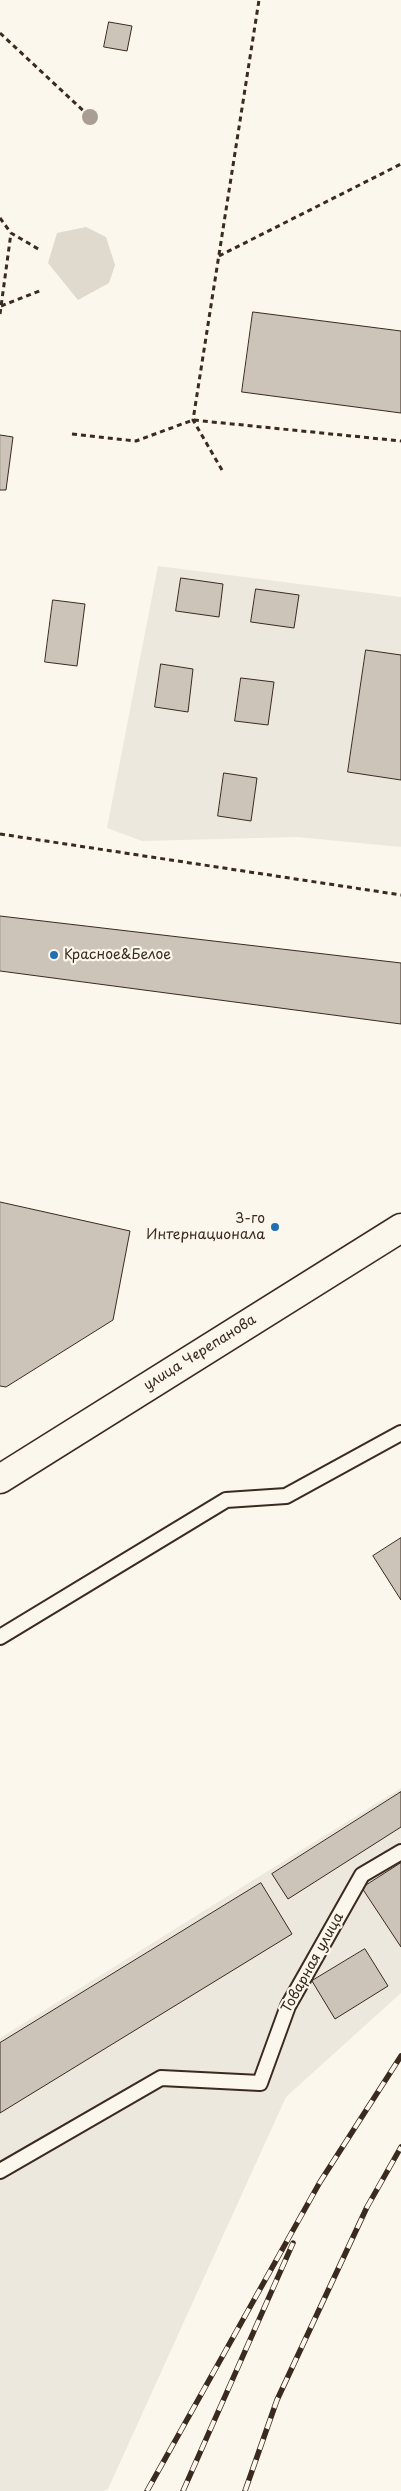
<!DOCTYPE html>
<html>
<head>
<meta charset="utf-8">
<style>
	body { margin:0 }
	canvas { display:block; background:#fbf7ec }
</style>
</head>
<body>
<canvas width="401" height="2491"></canvas>
<script>
const context = document.querySelector('canvas').getContext('2d');
context.lineJoin = 'round';
function fill(path, color) { context.fillStyle = color; context.fill(path, 'evenodd'); }
function stroke(path, color, width, dash) { context.strokeStyle = color; context.lineWidth = width; context.lineCap = dash ? 'butt' : 'round'; context.setLineDash(dash || []); context.stroke(path); }
function drawText(font, color, halo, rows, align = 'center') {
  context.font = font + ' "Playpen Sans",sans-serif'; context.lineWidth = 4.5; context.setLineDash([]); context.textBaseline = 'middle'; context.strokeStyle = halo; context.fillStyle = color; for (const [text, x, y, turn = 0] of rows) {
    context.save(); context.translate(x, y); context.rotate((+turn || 0) * Math.PI / 180); context.textAlign = isNaN(turn) ? turn : align; if (halo) context.strokeText(text, 0, 0); context.fillText(text, 0, 0); context.restore();
  }
}
const built = new Path2D(`
	M 158,566 L 401,597 L 401,847 L 297,837 L 142,841 L 107,828 Z
	M 401,1788 L 401,1993 L 286,2097 L 108,2489 L 104,2491 L 0,2491 L 0,2038 Z`);
const green = new Path2D(`
	M 86,227 L 106,237 L 115,265 L 109,283 L 78,300 L 48,263 L 57,233 Z`);
const building = new Path2D(`
	M 109,22 L 132,26 L 127,51 L 104,47 Z
	M 253,312 L 401,331 L 401,413 L 242,392 Z
	M 0,435 L 13,437 L 6,490 L 0,490 Z
	M 181,578 L 223,584 L 219,617 L 176,611 Z
	M 256,589 L 299,595 L 294,628 L 251,622 Z
	M 53,600 L 85,604 L 77,666 L 45,662 Z
	M 366,650 L 401,655 L 401,780 L 348,772 Z
	M 161,664 L 193,669 L 188,712 L 155,707 Z
	M 241,678 L 274,682 L 268,725 L 235,721 Z
	M 224,773 L 257,778 L 251,821 L 218,816 Z
	M 0,916 L 401,963 L 401,1024 L 0,971 Z
	M 0,1202 L 130,1231 L 113,1320 L 6,1387 L 0,1386 Z
	M 401,1538 L 401,1600 L 373,1556 Z
	M 401,1792 L 401,1827 L 288,1899 L 272,1874 Z
	M 401,1863 L 401,1947 L 362,1888 Z
	M 261,1883 L 292,1934 L 0,2113 L 0,2043 Z
	M 365,1949 L 388,1986 L 335,2019 L 312,1981 Z`);
const path = new Path2D(`
	M 0,33 L 90,117
	M 0,218 L 11,233 L 40,250
	M 219,256 L 401,164
	M 1,306 L 42,290
	M 0,314 L 11,233
	M 72,434 L 136,441 L 193,420 L 401,441
	M 222,470 L 193,420 L 259,0
	M 0,834 L 401,895`);
const lane = new Path2D(`
	M 0,1637 L 226,1500 L 286,1496 L 401,1433
	M 0,2171 L 161,2078 L 260,2083 L 288,2006 L 362,1875 L 401,1852`);
const secondary = new Path2D(`
	M 0,1479 L 401,1228`);
const rail = new Path2D(`
	M 147,2491 L 320,2182 L 401,2056
	M 183,2491 L 293,2243
	M 245,2491 L 277,2400 L 367,2207 L 401,2147`);
const trees = [
	[90,117]
];
const markers = [
	[54,955,5,"#1f6fb2"],
	[275,1227,5,"#1f6fb2"]
];
const poiNames = [
	["Красное&Белое",64,955],
	["3-го",265,1219,"right"],
	["Интернационала",265,1235,"right"]
];
const streetNames = [
	["улица Черепанова",200,1353,-32],
	["Товарная улица",313,1963,-61]
];
fill(built, '#ede8dd');
fill(green, '#dfd9ce');
fill(building, '#ccc4b9');
stroke(building, '#3b2a1e', 1);
stroke(lane, '#3b2a1e', 18);
stroke(secondary, '#3b2a1e', 31);
stroke(path, '#3b2a1e', 3, [5, 4]);
stroke(lane, '#fbf7ec', 14);
stroke(secondary, '#fbf7ec', 28);
stroke(rail, '#3b2a1e', 5.5);
stroke(rail, '#fbf7ec', 4, [11]);
context.fillStyle = '#a89e93';
for (const [x, y] of trees) { context.beginPath(); context.arc(x, y, 8, 0, 2 * Math.PI); context.fill(); }
for (const [x, y, r, color] of markers) { const dot = new Path2D(); dot.arc(x, y, r, 0, 2 * Math.PI); context.fillStyle = color; context.fill(dot); stroke(dot, '#fbf7ec', 2); }
drawText('14px', '#3b2a1e', '#fbf7ec', poiNames, 'left');
drawText('14px', '#3b2a1e', '#fbf7ec', streetNames);
</script>
</body>
</html>
